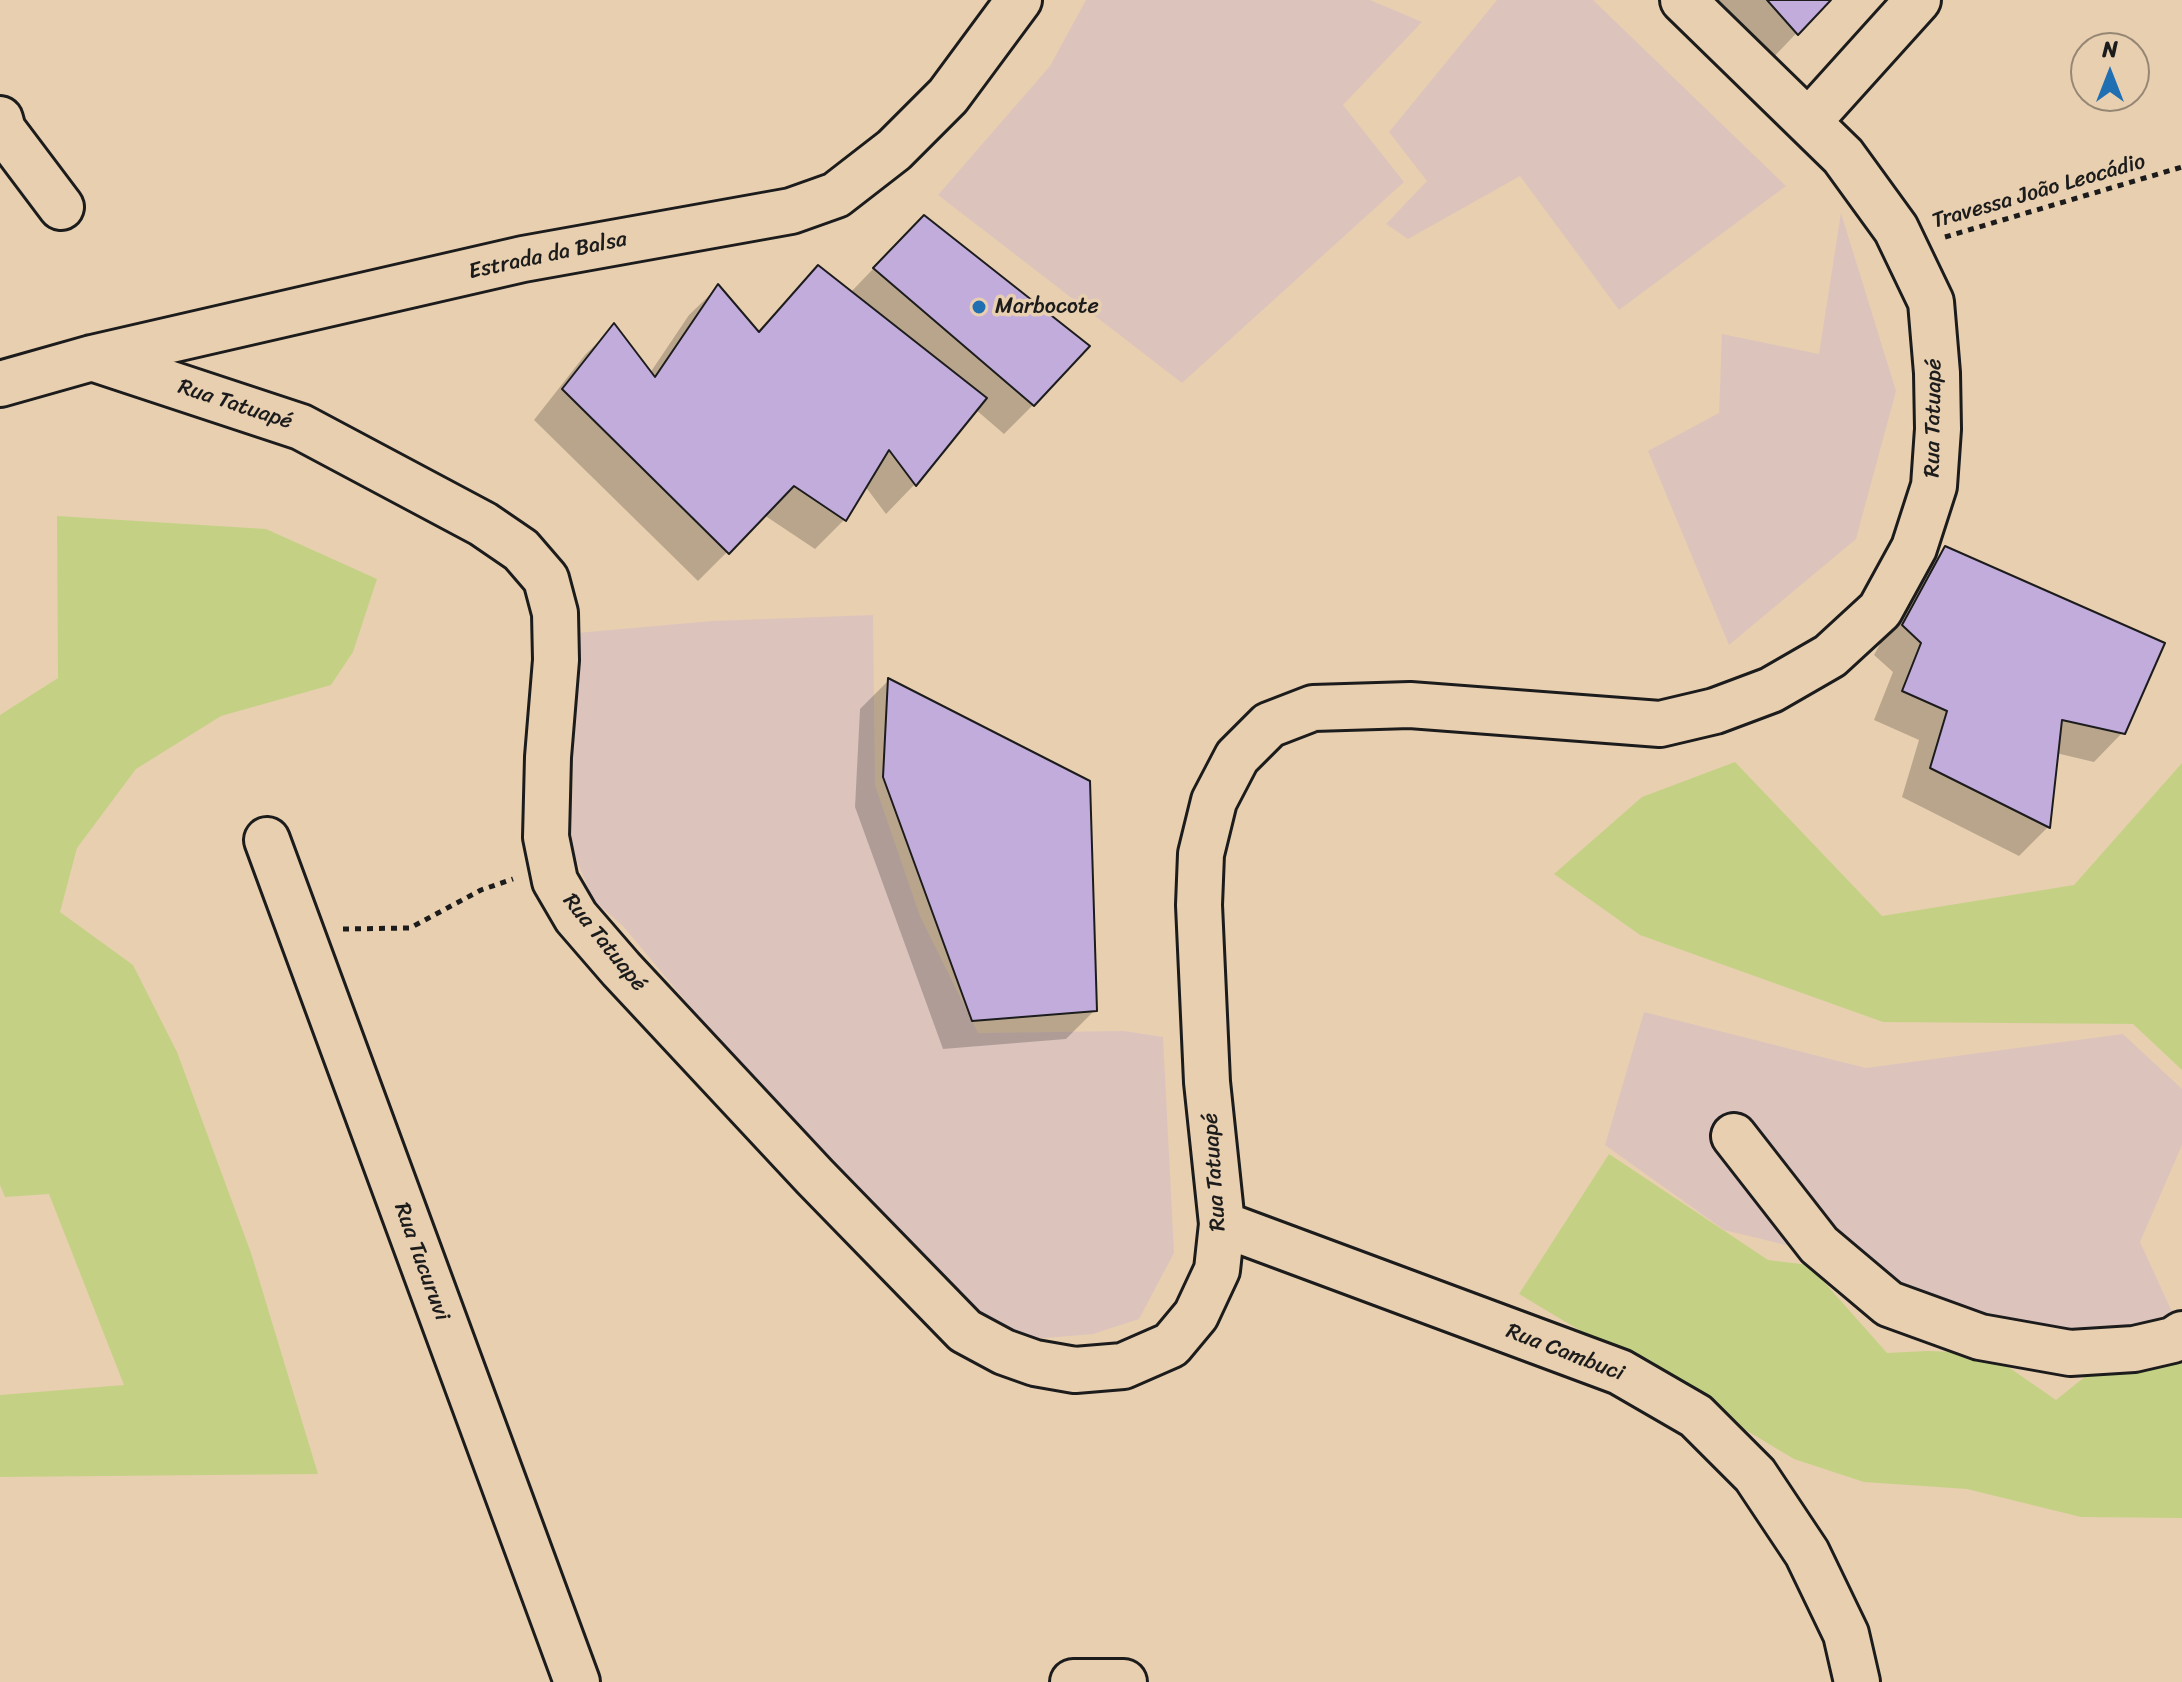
<!DOCTYPE html>
<html>
<head>
<meta charset="utf-8">
<style>
	body { margin:0 }
	#map { position:relative; width:2182px; height:1682px; overflow:hidden; background:#e8cfb0; font-family:Sriracha,sans-serif }
	canvas { display:block }
	.north { position:absolute; left:2070px; top:32px; width:80px; height:80px; box-sizing:border-box; background:#e8cfb0; border:2px solid #968775; border-radius:50%; rotate:0deg; font-size:22px; font-weight:700; line-height:32px; text-align:center; color:#1c1c1c }
	.north::after { content:''; display:block; margin:auto; width:28px; height:36px; background:#1f6fb2; clip-path:polygon(50% 0,100% 100%,50% 72%,0 100%) }
</style>
</head>
<body>
<div id="map">
<canvas width="2182" height="1682"></canvas>
<div class="north">N</div>
</div>
<script>
const context = document.querySelector('canvas').getContext('2d');
context.lineJoin = 'round';
function fill(path, color) { context.fillStyle = color; context.fill(path, 'evenodd'); }
function stroke(path, color, width, dash) { context.strokeStyle = color; context.lineWidth = width; context.lineCap = dash ? 'butt' : 'round'; context.setLineDash(dash || []); context.stroke(path); }
function drawText(font, color, halo, rows, align = 'center') {
  context.font = font + ' Sriracha,sans-serif'; context.lineWidth = 7; context.setLineDash([]); context.textBaseline = 'middle'; context.strokeStyle = halo; context.fillStyle = color; for (const [text, x, y, turn = 0] of rows) {
    context.save(); context.translate(x, y); context.rotate((+turn || 0) * Math.PI / 180); context.textAlign = isNaN(turn) ? turn : align; if (halo) context.strokeText(text, 0, 0); context.fillText(text, 0, 0); context.restore();
  }
}
const built = new Path2D(`
	M 1086,0 L 1370,0 L 1422,22 L 1343,105 L 1404,182 L 1182,383 L 938,195 L 1050,66 Z
	M 1497,0 L 1593,0 L 1786,186 L 1619,310 L 1520,176 L 1408,239 L 1386,224 L 1427,181 L 1389,132 Z
	M 1841,213 L 1896,391 L 1856,539 L 1729,645 L 1648,451 L 1719,413 L 1722,334 L 1819,354 Z
	M 873,615 L 875,785 L 920,916 L 978,1033 L 1124,1031 L 1163,1037 L 1174,1253 L 1139,1319 L 1093,1334 L 1009,1341 L 858,1208 L 623,926 L 593,900 L 571,846 L 577,633 L 712,621 Z
	M 1644,1012 L 1866,1068 L 2123,1034 L 2182,1089 L 2182,1145 L 2140,1242 L 2173,1314 L 2016,1356 L 1881,1325 L 1826,1264 L 1786,1245 L 1724,1230 L 1605,1145 Z`);
const green = new Path2D(`
	M 57,516 L 266,529 L 377,579 L 353,652 L 331,685 L 221,716 L 136,769 L 77,848 L 60,912 L 133,965 L 177,1052 L 251,1253 L 318,1474 L 0,1477 L 0,1395 L 124,1385 L 49,1194 L 5,1197 L 0,1185 L 0,715 L 58,678 Z
	M 1735,762 L 1882,916 L 2074,885 L 2182,763 L 2182,1070 L 2133,1024 L 1883,1022 L 1640,935 L 1554,874 L 1642,797 Z
	M 1609,1154 L 1768,1260 L 1809,1265 L 1887,1353 L 1927,1351 L 1988,1353 L 2056,1400 L 2087,1375 L 2149,1368 L 2182,1345 L 2182,1518 L 2081,1517 L 1967,1489 L 1864,1482 L 1794,1459 L 1519,1294 Z`);
const shadow = new Path2D(`
	M 1712,0 L 1828,0 L 1768,63 Z
	M 895,246 L 1033,405 L 1004,434 L 975,409 L 914,485 L 886,514 L 865,486 L 844,520 L 815,549 L 764,515 L 698,581 L 534,420 L 585,355 L 614,326 L 650,373 L 689,315 L 718,287 L 757,332 L 818,267 L 850,293 Z
	M 1945,549 L 2123,732 L 2094,762 L 2056,753 L 2048,827 L 2019,856 L 1902,797 L 1919,740 L 1874,720 L 1893,672 L 1874,655 L 1916,578 Z
	M 889,680 L 1095,1010 L 1066,1039 L 943,1049 L 855,807 L 860,709 Z`);
const building = new Path2D(`
	M 1767,0 L 1831,0 L 1798,35 Z
	M 924,215 L 1090,346 L 1034,406 L 873,268 Z
	M 818,265 L 987,398 L 916,486 L 889,450 L 846,521 L 794,486 L 729,554 L 562,389 L 614,323 L 655,377 L 718,284 L 759,332 Z
	M 1945,546 L 2165,643 L 2125,734 L 2062,720 L 2050,828 L 1930,768 L 1947,711 L 1902,691 L 1921,643 L 1902,625 Z
	M 888,678 L 1090,781 L 1097,1011 L 972,1021 L 883,777 Z`);
const path = new Path2D(`
	M 1945,237 L 2182,167
	M 343,929 L 410,928 L 481,890 L 513,879`);
const minor = new Path2D(`
	M 0,119 L 3,130 L 61,207
	M 1808,122 L 1918,0
	M 92,358 L 301,427 L 483,524 L 521,550 L 546,579 L 555,613 L 556,660 L 548,757 L 546,837 L 555,881 L 576,917 L 621,969 L 815,1177 L 965,1331 L 1004,1352 L 1035,1363 L 1075,1370 L 1123,1366 L 1171,1345 L 1196,1315 L 1217,1270 L 1222,1224 L 1207,1082 L 1199,905 L 1201,854 L 1214,801 L 1237,757 L 1269,725 L 1313,708 L 1410,705 L 1660,724 L 1715,711 L 1771,690 L 1830,656 L 1880,610 L 1914,548 L 1934,486 L 1938,429 L 1937,373 L 1931,302 L 1896,229 L 1843,156 L 1683,0
	M 0,384 L 92,358 L 523,259 L 791,211 L 836,195 L 894,150 L 948,96 L 1019,0
	M 267,840 L 577,1682
	M 1734,1136 L 1819,1245 L 1889,1304 L 1980,1337 L 2070,1353 L 2134,1349 L 2173,1340 L 2182,1334
	M 1222,1224 L 1620,1372 L 1696,1416 L 1755,1475 L 1807,1553 L 1846,1634 L 1857,1682
	M 1073,1682 L 1124,1682`);
const markers = [
	[979,307,8,"#1f6fb2"]
];
const streetNames = [
	["Travessa João Leocádio",2039,192,-16],
	["Estrada da Balsa",548,256,-12],
	["Rua Tatuapé",235,405,18],
	["Rua Tatuapé",1934,418,-89],
	["Rua Tatuapé",604,943,51],
	["Rua Tatuapé",1215,1172,-94],
	["Rua Tucuruvi",421,1262,70],
	["Rua Cambuci",1565,1353,21]
];
const poiNames = [
	["Marbocote",995,307]
];
fill(built, '#dcc4bd');
fill(green, '#c4d185');
fill(shadow, '#0003');
fill(building, '#c1acdc');
stroke(building, '#1c1c1c', 2);
stroke(minor, '#1c1c1c', 50);
stroke(path, '#1c1c1c', 5, [6, 6]);
stroke(minor, '#e8cfb0', 44);
for (const [x, y, r, color] of markers) { const dot = new Path2D(); dot.arc(x, y, r, 0, 2 * Math.PI); context.fillStyle = color; context.fill(dot); stroke(dot, '#e8cfb0', 3); }
drawText('22px', '#1c1c1c', '#e8cfb0', streetNames);
drawText('22px', '#1c1c1c', '#e8cfb0', poiNames, 'left');
</script>
</body>
</html>
